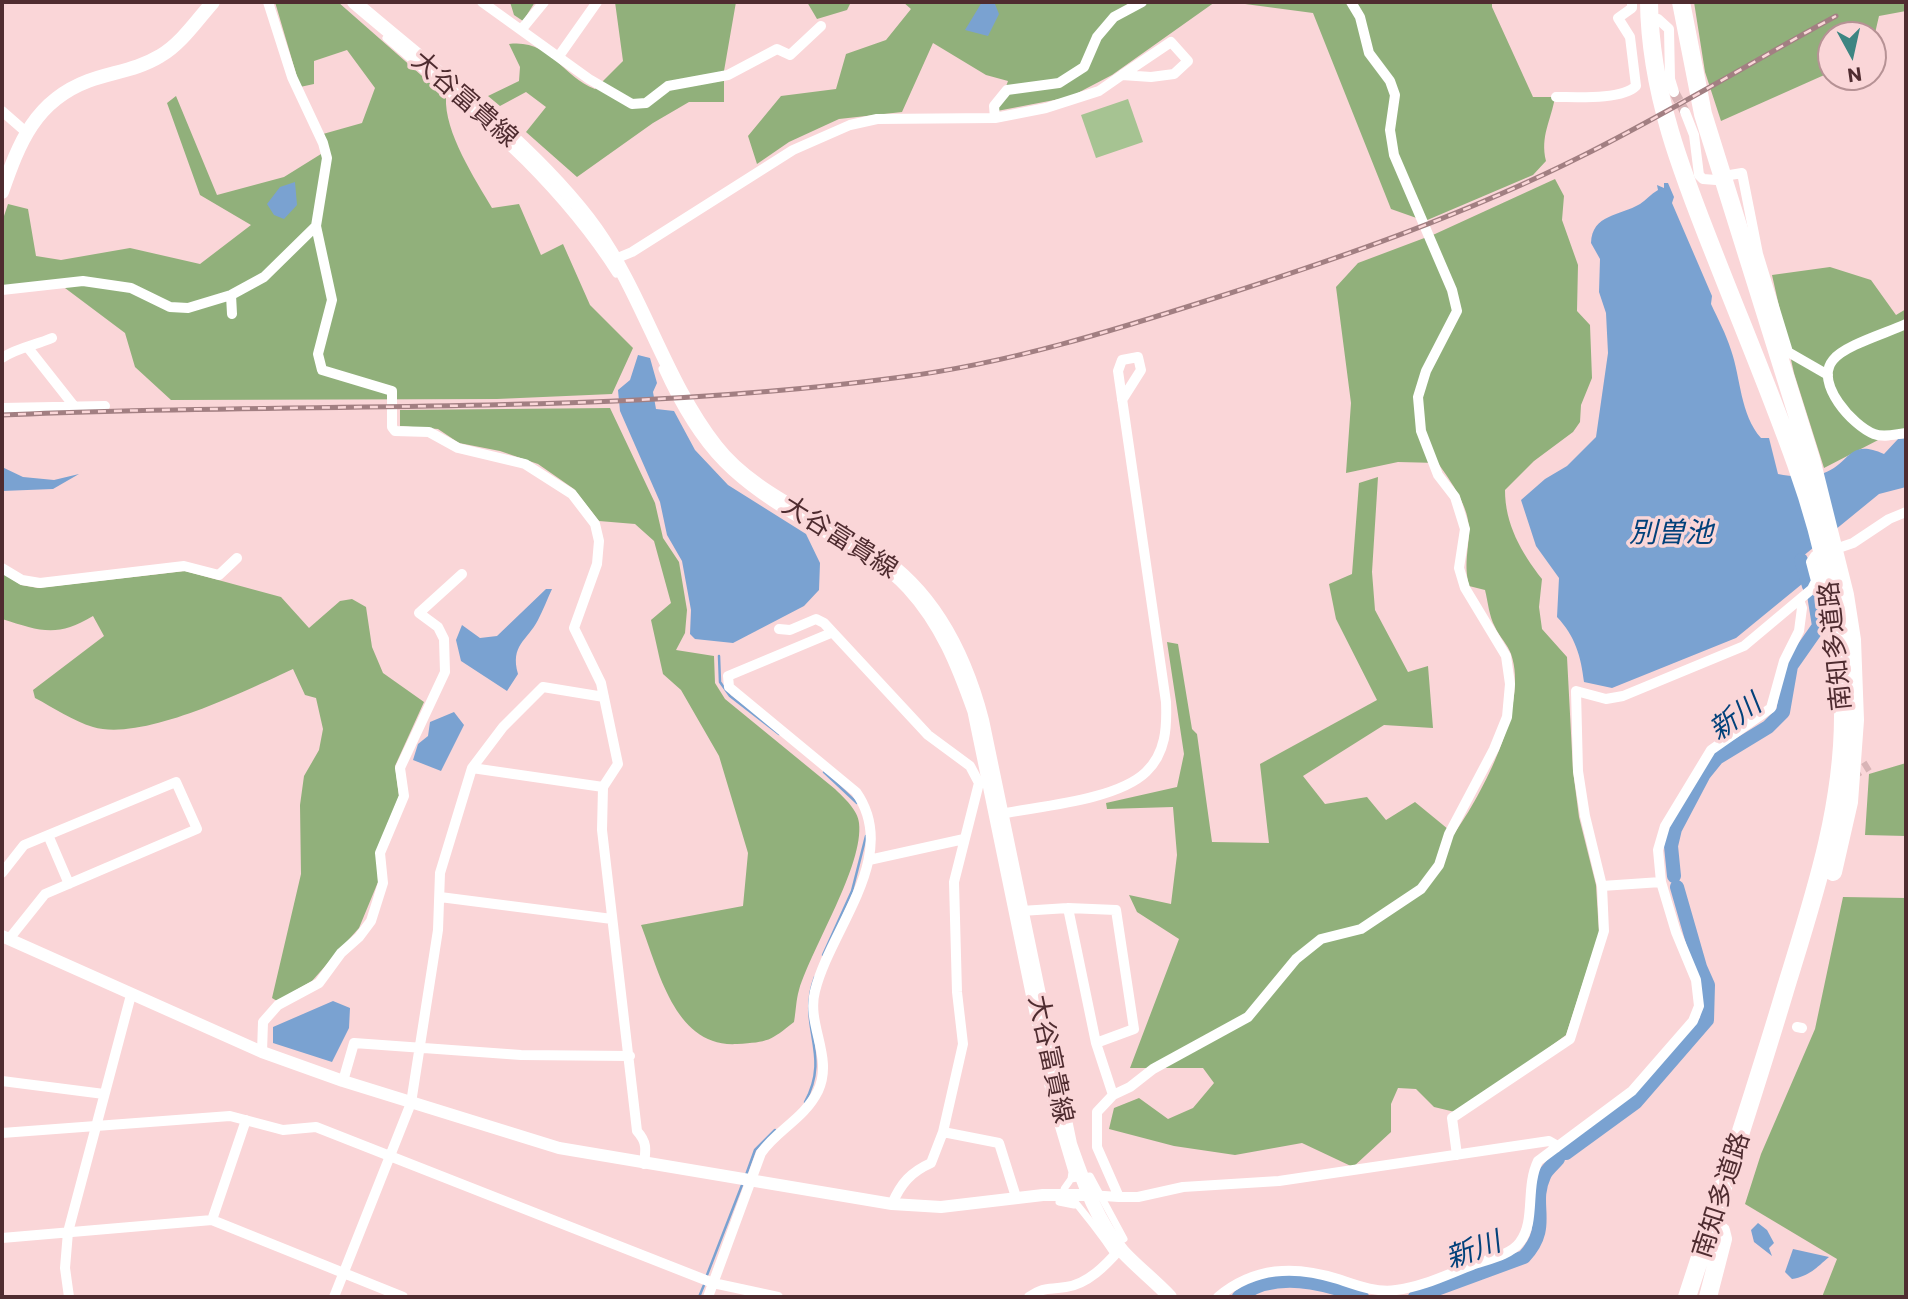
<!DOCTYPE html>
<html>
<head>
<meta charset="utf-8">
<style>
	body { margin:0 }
	#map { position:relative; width:1908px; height:1299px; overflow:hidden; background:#fad6d8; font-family:Commissioner,sans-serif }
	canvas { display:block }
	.frame { position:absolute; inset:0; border:4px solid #4f2c30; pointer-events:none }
	.north { position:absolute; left:1817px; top:21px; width:70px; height:70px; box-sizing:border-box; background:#fad6d8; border:2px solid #b69295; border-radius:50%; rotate:172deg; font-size:19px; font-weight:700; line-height:28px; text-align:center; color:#4f2c30 }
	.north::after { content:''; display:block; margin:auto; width:24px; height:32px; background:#3d8582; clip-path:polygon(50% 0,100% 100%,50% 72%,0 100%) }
</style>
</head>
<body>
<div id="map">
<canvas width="1908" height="1299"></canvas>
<div class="frame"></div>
<div class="north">N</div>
</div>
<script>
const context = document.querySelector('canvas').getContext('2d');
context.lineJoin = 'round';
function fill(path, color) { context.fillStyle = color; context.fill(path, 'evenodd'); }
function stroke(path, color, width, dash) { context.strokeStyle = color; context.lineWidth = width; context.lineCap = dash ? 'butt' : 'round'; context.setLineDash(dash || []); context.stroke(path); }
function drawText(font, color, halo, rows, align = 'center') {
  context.font = font + ' Commissioner,"Noto Sans JP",sans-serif'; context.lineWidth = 7; context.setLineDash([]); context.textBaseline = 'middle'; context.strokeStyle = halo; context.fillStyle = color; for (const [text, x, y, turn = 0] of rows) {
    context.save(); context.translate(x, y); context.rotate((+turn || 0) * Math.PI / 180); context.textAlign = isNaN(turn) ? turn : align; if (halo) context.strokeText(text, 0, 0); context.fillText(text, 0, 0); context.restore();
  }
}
const green = new Path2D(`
	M 1128,99 L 1143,142 L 1096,158 L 1081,115 Z`);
const forest = new Path2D(`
	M 275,2 L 338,2 L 446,97 C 444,132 475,179 492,208 L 519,204 L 541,255 L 563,244 L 590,305 L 633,348 L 612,394 L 497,399 L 171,400 L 135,367 L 125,333 L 57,282 L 2,286 L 2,222 L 8,204 L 28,209 L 36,256 L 61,260 L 130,248 L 200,264 L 251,225 L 200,195 L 167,103 L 176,96 L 217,195 L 284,177 L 321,154 L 323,134 L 362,123 L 375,88 L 347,50 L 314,61 L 314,84 L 300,87 Z
	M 510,2 L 535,2 L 523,21 L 514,15 Z
	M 615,2 L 736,2 L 724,71 L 724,102 L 689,102 L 653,123 L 577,177 L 526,132 L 546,107 L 526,92 L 500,106 L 488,96 L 519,81 L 520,67 L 509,44 C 551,39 561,76 595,89 L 623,61 Z
	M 807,2 L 851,2 L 847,10 L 817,19 Z
	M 903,2 L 1215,2 L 1112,75 L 1070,97 L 997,111 L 1008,81 L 986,75 L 933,43 L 902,112 L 839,119 L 789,142 L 757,164 L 748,136 L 781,96 L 836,89 L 846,54 L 886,40 L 911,9 Z
	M 1230,2 L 1492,2 L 1492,7 L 1533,97 L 1555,97 C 1551,121 1540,136 1546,161 L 1533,175 L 1425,221 L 1391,209 L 1313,13 Z
	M 1694,2 L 1906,2 L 1906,11 L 1879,16 L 1873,42 L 1873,35 L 1831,35 L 1831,72 L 1721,121 L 1705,72 Z
	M 1555,179 L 1564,196 L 1562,220 L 1578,265 L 1577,311 L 1590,325 L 1592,378 L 1581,405 L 1580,422 L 1573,432 L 1534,461 L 1505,490 C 1505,524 1521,552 1542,579 L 1539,607 L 1542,629 L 1567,657 L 1573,771 L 1579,817 L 1596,885 L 1599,933 L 1566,1035 L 1502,1082 L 1455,1112 L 1434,1107 L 1416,1089 L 1398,1088 L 1391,1104 L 1391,1132 L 1353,1167 L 1302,1143 L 1235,1155 L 1174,1146 L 1109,1129 L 1114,1108 L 1139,1098 L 1168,1119 L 1193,1108 L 1214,1083 L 1203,1068 L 1130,1068 L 1179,939 L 1137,912 L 1129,895 L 1171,904 L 1177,855 L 1173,807 L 1107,809 L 1106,803 L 1177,787 L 1184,754 L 1167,642 L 1178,644 L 1192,729 L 1197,734 L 1212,842 L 1269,843 L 1260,764 L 1377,700 L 1336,619 L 1329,584 L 1352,574 L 1359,483 L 1378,477 L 1372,572 L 1375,610 L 1408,672 L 1428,666 L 1433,728 L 1384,725 L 1303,776 L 1325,804 L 1367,797 L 1386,820 L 1415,802 L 1454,834 C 1483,793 1529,705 1511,654 C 1508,645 1499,636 1495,627 C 1489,616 1488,602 1485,590 L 1469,586 C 1464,564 1468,554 1469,532 C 1470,507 1451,482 1438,463 L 1398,462 L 1346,473 L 1351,403 L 1336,287 L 1358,263 L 1435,234 Z
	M 1830,267 L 1871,280 L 1896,315 L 1906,309 L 1906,430 L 1884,437 L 1824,468 L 1794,373 L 1772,275 Z
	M 610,408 L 655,503 L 663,538 L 679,562 L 687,610 L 685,633 L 676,650 L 714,656 L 715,683 L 725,699 L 835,789 C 844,798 858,810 859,823 C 864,865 812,947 799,990 C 796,1000 796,1011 794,1022 C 770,1041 769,1042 737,1044 C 675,1048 659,971 641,925 L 743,906 L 748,853 L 719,756 L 681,690 L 663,674 L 651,620 L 671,603 L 654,541 L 635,524 L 599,521 L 574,489 L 538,464 L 500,451 L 459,443 L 438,429 L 400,426 L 400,410 Z
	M 185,571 L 281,597 L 309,628 L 340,601 L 352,599 L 366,607 L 372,647 L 383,673 L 424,702 L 395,766 L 399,796 L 377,851 L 378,882 L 359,928 L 312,981 L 277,1001 L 272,998 L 301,874 L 300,805 L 304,776 L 319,750 L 323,729 L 316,698 L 305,695 L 293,669 C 247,690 143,742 93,727 C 73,721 54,708 35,698 L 33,690 L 104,636 L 93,616 C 57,638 40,631 2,619 L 2,573 L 21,585 L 38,588 Z
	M 1906,763 L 1906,836 L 1865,835 L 1869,774 Z
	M 1843,897 L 1906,898 L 1906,1297 L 1822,1297 L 1837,1259 L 1745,1204 L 1761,1154 L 1815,1029 Z`);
const water = new Path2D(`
	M 982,2 L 995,4 L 999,14 L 988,36 L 965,30 Z
	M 295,182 L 297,205 L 284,219 L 274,215 L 267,204 L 280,187 Z
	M 1664,183 L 1668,183 L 1674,197 L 1672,203 L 1712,296 L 1711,304 C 1718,319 1726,334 1731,350 C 1741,379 1740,414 1761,438 L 1769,438 L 1778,474 C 1791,477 1812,478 1824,473 C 1851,463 1848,438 1884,454 L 1898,439 L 1906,438 L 1906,487 L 1879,494 L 1797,561 L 1802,584 L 1736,638 L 1612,688 L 1584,682 C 1581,656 1575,636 1557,617 L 1559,578 L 1536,546 L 1521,500 L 1545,479 L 1567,466 L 1596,437 L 1608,353 L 1606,313 L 1599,292 L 1600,259 L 1591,243 C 1592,214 1620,216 1640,204 C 1646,200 1651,194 1658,190 L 1657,185 L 1664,188 Z
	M 638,355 L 650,358 L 657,383 L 653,392 L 656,409 L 674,411 L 695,450 L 728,485 L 806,534 L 820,563 L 819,590 L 804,606 L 733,643 L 695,639 L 690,634 L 691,610 L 682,561 L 667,535 L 660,502 L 620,411 L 618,390 L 630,380 Z
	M 2,467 L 23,477 L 54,480 L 79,474 L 53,489 L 2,491 Z
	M 546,589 L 552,589 C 547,600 543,610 538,620 C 527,641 510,645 518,674 L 507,691 L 461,661 L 456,640 L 462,625 L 480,638 L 497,636 Z
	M 454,712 L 464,725 L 441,771 L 413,760 L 418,744 L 428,736 L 430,722 Z
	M 333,1001 L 350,1008 L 349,1028 L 332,1062 L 273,1043 L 273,1027 Z
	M 1758,1223 L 1767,1230 L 1774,1243 L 1769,1248 L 1772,1256 L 1754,1242 L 1751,1230 Z
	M 1793,1249 L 1829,1257 C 1816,1268 1810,1276 1792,1279 L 1785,1272 Z`);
const stream = new Path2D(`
	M 719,656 L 720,682 L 730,696 L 779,734
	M 824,772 L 857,803
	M 823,955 L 852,891 L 866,836
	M 805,1102 C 832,1053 796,1026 815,977
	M 746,1175 L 755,1150 L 775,1130
	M 707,1275 L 742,1185
	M 699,1297 L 704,1285`);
const river = new Path2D(`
	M 1801,560 L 1809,586
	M 1674,876 L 1671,846 L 1675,829 L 1704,774 L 1717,758 L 1768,727 L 1783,712 L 1791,666 L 1819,626 L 1814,595
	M 1566,1153 L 1636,1102 L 1707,1020 L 1708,985 L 1700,967 L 1677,887
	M 1239,1297 C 1274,1269 1325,1283 1362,1297
	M 1415,1297 L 1524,1257 C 1553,1226 1530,1206 1544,1176 C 1546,1170 1554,1164 1558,1159`);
const minorTunnel = new Path2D(`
	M 1674,92 L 1685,112
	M 1851,776 L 1869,765`);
const pedestrian = new Path2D(`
	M 386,38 C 472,113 553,176 616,274
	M 662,369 C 699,451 735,485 813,528 C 846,546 880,562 906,590 C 939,626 955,667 971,712 L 1052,1105 L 1072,1172 L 1071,1179
	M 1059,1202 L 1074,1205
	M 1115,1255 C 1099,1231 1082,1210 1064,1189 L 1071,1179 L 1090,1176 L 1124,1239`);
const minor = new Path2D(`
	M 268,2 L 292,77 L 323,143 L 327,158 L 316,226 L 332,300 L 318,354 L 322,370 L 392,391 L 392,427 L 395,431 L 429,432 L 458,448 L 525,464 L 572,494 L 595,524 L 599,541 L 597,564 L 574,628 L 601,683 L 618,764 L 603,787 L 602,830 L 637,1131 C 647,1142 646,1149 644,1164
	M 482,2 L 589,79 L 632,104 L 646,103 L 668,86 L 728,75 L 777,49 L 790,55 L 821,26
	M 1658,19 L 1669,29 L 1670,79 L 1674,92
	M 521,30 L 544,2
	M 559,56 L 597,2
	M 1556,97 C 1576,97 1622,100 1636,86 L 1630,37 L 1618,18 L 1632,8 L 1632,2
	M 2,111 L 26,132
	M 1685,112 L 1694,135 L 1699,175 L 1703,179 L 1716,180
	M 995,118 L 994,106 L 1007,90 L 1059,83 L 1084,67 L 1097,37 L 1114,17 L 1142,2
	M 1730,175 L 1742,173 L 1758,254 L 1788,352 L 1828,375
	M 615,259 L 632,252 L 793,150 L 850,125 L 877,119 L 995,118 L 1046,108 L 1099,91 L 1122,75 L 1151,77 L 1174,74 L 1188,61 L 1171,42 L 1122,75
	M 2,290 L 83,281 L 131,288 L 170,307 L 188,308 L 231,295 L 264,277 L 316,226
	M 231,295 L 232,314
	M 1906,324 C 1887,333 1845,345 1833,360 C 1814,383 1853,426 1874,434 C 1884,438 1896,434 1906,433
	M 29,349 L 74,406
	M 2,358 C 16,348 36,345 52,338
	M 2,408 L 105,406
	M 2,568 L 22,580 L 40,583 L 184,566 L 219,575 L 237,558
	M 779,629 L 790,630 L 816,619 L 824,623 L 928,735 L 970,766 L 979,783 L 954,882 L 957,992 L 963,1044 L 943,1132 L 931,1163 C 911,1172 901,1183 892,1204
	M 472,768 L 603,787
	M 1001,814 C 1041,806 1117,800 1146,772 C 1166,753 1167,727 1166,702 L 1118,371 L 1122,360 L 1138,357 L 1141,370 L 1122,400
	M 48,835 L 69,884
	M 869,860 L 964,839
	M 2,873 L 24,845 L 176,782 L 197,829 L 45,894 L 9,939
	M 1602,886 L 1661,882
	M 440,897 L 612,919
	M 1068,908 L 1096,1043 L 1113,1095
	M 1021,911 L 1068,908 L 1116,910 L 1134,1029 L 1096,1043
	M 1797,1027 L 1802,1028
	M 262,1052 L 263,1022 L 278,1005 L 319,983 L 341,953 L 359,937 L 371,921 L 383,883 L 380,853 L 404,796 L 400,768 L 445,672 L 444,639 L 438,627 L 419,613 L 462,574
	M 2,1081 L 104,1094
	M 343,1081 L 354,1043 L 521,1055 L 630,1056
	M 943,1132 L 999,1143 L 1016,1197
	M 2,1133 L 230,1116 L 283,1130 L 316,1127 L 713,1283 L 778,1297
	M 1457,1155 L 1452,1118 L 1570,1039 L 1604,931 L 1602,886 L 1585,816 L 1578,771 L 1576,691 L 1606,699 L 1623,696 L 1744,646 L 1812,589 L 1816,581 L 1811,562 L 1815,556 L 1853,543 L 1889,519 L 1906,512
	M 1089,1195 L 1119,1197 L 1097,1147 L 1097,1112 L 1113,1095 L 1130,1087 L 1153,1069 L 1248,1017 L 1296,959 L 1321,939 L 1361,929 L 1421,889 L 1439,865 L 1449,834 L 1494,749 L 1507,717 L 1510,684 L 1506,656 L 1465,588 L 1459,568 L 1465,529 L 1455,497 L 1438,475 L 1421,431 L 1418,397 L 1426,371 L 1457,311 L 1452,290 L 1394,155 L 1390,130 L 1395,95 L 1390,81 L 1369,53 L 1360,17 L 1351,2
	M 1119,1197 L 1138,1197 L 1183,1187 L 1279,1181 L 1549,1141 L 1556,1145
	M 212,1220 L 246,1120
	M 2,1238 L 212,1220 L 403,1297
	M 69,1297 L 65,1268 L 68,1232 L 131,995
	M 334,1297 L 411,1103 L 438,930 L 440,873 L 472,768 L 503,727 L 543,687 L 604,697
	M 708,1297 L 761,1153 C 778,1129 804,1119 818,1091 C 834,1057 806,1025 815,991 C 831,927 901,856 856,792 L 729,687 L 728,676 L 831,633
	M 1029,1297 C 1046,1286 1047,1290 1066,1287 C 1088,1284 1106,1265 1120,1249
	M 1218,1297 C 1254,1267 1294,1265 1338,1279 C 1356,1285 1376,1293 1396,1290 C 1422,1287 1448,1274 1472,1265 C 1486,1260 1511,1255 1520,1242 C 1536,1221 1525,1188 1538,1161 L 1632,1091 L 1693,1021 L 1699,1006 L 1696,980 L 1676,932 L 1661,882 L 1658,850 L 1665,826 L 1711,750 L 1771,708 L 1784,661 L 1799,631 L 1802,608 L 1799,600`);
const tertiary = new Path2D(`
	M 2,936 L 262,1052 L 343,1081 L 559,1148 L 892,1204 L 941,1207 L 1043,1195 L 1089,1195`);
const secondary = new Path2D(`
	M 354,2 C 431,68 538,148 596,229 C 644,297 665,381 716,446 C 739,476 775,497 808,516 C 830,529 855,541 877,555 C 935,593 965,655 982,720 L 1070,1144 C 1083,1181 1097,1222 1123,1252 C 1138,1268 1155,1281 1170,1297
	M 2,192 C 19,143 35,101 88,81 C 112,72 137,70 160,56 C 181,44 197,20 213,2`);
const motorway = new Path2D(`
	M 1649,2 C 1650,92 1682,173 1715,256 C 1742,325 1771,394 1796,464 C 1825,545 1843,630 1843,716 C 1843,810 1813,899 1786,987 C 1755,1091 1721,1194 1687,1297
	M 1681,2 L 1703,114 L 1811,459 L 1845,595 L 1852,640 L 1855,720 L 1849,802 L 1833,872
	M 1708,1297 L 1723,1239 L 1721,1231`);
const rail = new Path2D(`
	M 2,415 C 302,401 604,417 902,377 C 1010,363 1115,330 1218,297 C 1343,257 1467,214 1584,155 C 1670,112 1752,62 1836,16`);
const streetNames = [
	["大谷富貴線",465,99,41],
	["大谷富貴線",840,537,32],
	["南知多道路",1835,646,-96],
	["大谷富貴線",1051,1059,78],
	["南知多道路",1721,1195,-72]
];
const waterNames = [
	["別曽池",1671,533],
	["新川",1735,717,-36],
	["新川",1473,1250,-20]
];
fill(green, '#a6c392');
fill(forest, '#91b07b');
fill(water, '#7aa2d1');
stroke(stream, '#7aa2d1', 2.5);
stroke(river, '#7aa2d1', 14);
stroke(minorTunnel, '#d8b4b6', 10, [10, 5]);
stroke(pedestrian, '#fff', 7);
stroke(minor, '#fff', 10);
stroke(tertiary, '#fff', 12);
stroke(secondary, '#fff', 14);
stroke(motorway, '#fff', 18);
stroke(rail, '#a27f82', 5);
stroke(rail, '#fad6d8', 2.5, [8]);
drawText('26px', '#4f2c30', '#fad6d8', streetNames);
drawText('italic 28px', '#02417a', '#fad6d8', waterNames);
</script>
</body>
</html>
